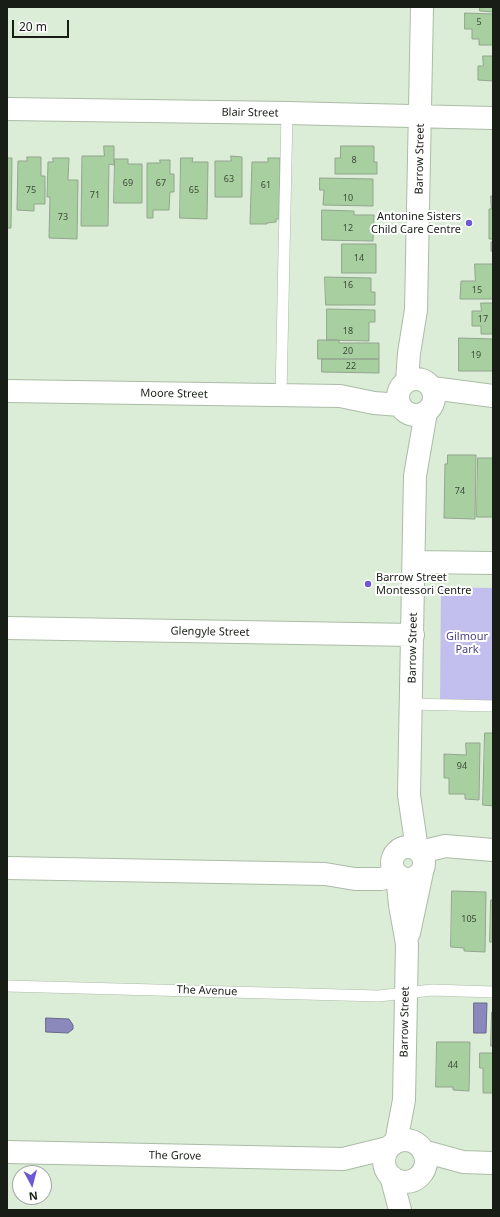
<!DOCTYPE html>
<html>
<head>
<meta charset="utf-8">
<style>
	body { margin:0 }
	#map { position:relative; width:500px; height:1217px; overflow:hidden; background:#dbedd7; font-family:"Noto Sans",sans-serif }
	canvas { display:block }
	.frame { position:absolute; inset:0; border:8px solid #181e16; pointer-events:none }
	.north { position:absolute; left:12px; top:1165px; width:40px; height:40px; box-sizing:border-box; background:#fff; border:1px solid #a3a5a2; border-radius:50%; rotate:173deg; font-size:11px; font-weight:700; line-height:16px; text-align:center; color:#181e16 }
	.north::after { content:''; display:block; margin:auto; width:14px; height:18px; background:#6f59d3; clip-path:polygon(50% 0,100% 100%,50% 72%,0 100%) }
	.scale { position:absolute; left:12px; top:20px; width:57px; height:18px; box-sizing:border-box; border:2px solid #181e16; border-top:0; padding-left:5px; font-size:12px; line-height:14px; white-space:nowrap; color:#181e16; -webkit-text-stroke:3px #fff; paint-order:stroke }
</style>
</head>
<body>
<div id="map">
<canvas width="500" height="1217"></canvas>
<div class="frame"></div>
<div class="north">N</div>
<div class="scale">20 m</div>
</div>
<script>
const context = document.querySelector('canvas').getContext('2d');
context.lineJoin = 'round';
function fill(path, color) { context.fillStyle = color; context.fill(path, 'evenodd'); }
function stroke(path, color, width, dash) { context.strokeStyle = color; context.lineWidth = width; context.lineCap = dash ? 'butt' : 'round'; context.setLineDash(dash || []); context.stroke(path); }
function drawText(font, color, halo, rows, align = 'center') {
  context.font = font + ' "Noto Sans",sans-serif'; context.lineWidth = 4; context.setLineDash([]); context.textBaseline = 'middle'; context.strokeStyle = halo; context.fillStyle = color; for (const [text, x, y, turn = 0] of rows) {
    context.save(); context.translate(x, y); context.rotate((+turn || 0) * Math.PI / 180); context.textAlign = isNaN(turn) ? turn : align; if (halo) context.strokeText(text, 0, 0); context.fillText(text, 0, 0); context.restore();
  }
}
const green = new Path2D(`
	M 441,587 L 493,588 L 493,700 L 440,700 Z`);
const water = new Path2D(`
	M 474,1003 L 487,1003 L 486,1033 L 474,1033 Z
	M 46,1018 L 69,1019 L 73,1025 L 73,1029 L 68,1033 L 46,1032 Z`);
const building = new Path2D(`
	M 480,7 L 493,7 L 493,12 L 480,11 Z
	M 465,13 L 493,14 L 493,45 L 479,45 L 479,39 L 472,39 L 472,29 L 465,29 Z
	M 483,56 L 493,56 L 493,86 L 493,81 L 478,80 L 478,66 L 483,66 Z
	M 104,146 L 114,146 L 114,165 L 109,164 L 108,226 L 81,226 L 82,156 L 104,156 Z
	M 341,146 L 374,146 L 374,162 L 377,162 L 377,174 L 335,174 L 335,158 L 340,158 Z
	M 231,156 L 242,157 L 242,197 L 215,197 L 215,161 L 231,161 Z
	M 27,157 L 41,157 L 41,176 L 45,176 L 45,204 L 34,204 L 34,211 L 17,210 L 18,161 L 27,161 Z
	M 7,158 L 12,158 L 11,228 L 7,228 Z
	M 53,158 L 69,158 L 68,180 L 78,180 L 77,239 L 49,238 L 50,197 L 47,197 L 48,162 L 53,162 Z
	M 181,158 L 193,158 L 192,162 L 208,162 L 207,219 L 180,218 Z
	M 268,158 L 280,158 L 279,219 L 276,219 L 276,222 L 267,223 L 267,224 L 250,224 L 252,162 L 268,162 Z
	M 115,159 L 128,159 L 128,164 L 142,164 L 142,203 L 114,203 Z
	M 160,160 L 170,160 L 170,174 L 174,174 L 174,192 L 170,192 L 169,210 L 153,210 L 153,218 L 147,218 L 147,163 L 160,163 Z
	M 320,178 L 373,179 L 373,206 L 323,205 L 324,190 L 320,190 Z
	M 491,196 L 493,196 L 493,257 L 493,252 L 491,251 L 491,242 L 493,242 L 493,239 L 489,239 L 489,209 L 491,209 Z
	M 322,210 L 354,211 L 354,215 L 374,215 L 373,241 L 322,240 Z
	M 342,244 L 376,244 L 376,273 L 342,273 Z
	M 475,264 L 493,264 L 493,299 L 460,299 L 461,281 L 475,281 Z
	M 325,277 L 371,278 L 371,292 L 375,292 L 375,305 L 326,305 Z
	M 481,303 L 493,303 L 493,334 L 481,334 L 481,326 L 472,326 L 472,311 L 481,311 Z
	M 327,309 L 375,310 L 375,322 L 369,322 L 369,341 L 327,340 Z
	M 459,338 L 493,339 L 493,371 L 459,371 Z
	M 318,340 L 339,340 L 339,343 L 379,343 L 379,359 L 318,359 Z
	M 322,359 L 379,359 L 379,373 L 322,372 Z
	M 448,455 L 476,455 L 475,519 L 444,518 L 445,464 L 447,464 Z
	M 478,458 L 493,458 L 493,517 L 477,517 Z
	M 485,733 L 493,733 L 493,806 L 483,805 Z
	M 466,743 L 480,743 L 479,800 L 465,799 L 465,794 L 449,794 L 449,778 L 444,778 L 444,754 L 466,755 Z
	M 452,891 L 486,892 L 485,952 L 464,951 L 464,948 L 451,947 Z
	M 491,900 L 493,900 L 493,942 L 490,942 Z
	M 492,1012 L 493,1012 L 493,1046 L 491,1046 Z
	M 437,1042 L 470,1042 L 469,1091 L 453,1090 L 453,1087 L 436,1087 Z
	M 480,1053 L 493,1053 L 493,1093 L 483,1093 L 483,1068 L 480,1068 Z`);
const lane = new Path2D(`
	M 281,395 L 287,113
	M 411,704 L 493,706
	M 7,986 L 379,996 L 432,990 L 493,992`);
const street = new Path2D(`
	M 7,109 L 287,113 L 493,118
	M398 397a18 18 0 1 1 36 0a18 18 0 1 1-36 0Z
	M 407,381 L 409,353 L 416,310 L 422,7
	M 432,388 L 493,396
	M 7,391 L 340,396 L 374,403 L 400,405
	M 415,562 L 493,563
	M 7,628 L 413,635
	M392 863a16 16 0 1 1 32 0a16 16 0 1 1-32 0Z
	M 417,849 L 409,795 L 415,476 L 426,412
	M 421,852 L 445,846 L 493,850
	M 7,868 L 325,874 L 355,879 L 381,879 L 396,875
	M 409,933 L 422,872
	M384 1161a21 21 0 1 1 42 0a21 21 0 1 1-42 0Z
	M 396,1142 L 404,1100 L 407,944 L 400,905 L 397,875
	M 423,1151 L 463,1162 L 493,1163
	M 7,1152 L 343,1159 L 388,1148
	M 391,1176 L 400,1210`);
const markers = [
	[469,223,4,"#6f59d3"],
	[368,584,4,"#6f59d3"]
];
const numberNames = [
	["5",479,22],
	["8",354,160],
	["63",229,179],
	["69",128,183],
	["67",161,183],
	["61",266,185],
	["75",31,190],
	["65",194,190],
	["71",95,195],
	["10",348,198],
	["73",63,217],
	["12",348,228],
	["14",359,258],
	["16",348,285],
	["15",477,290],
	["17",483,319],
	["18",348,331],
	["20",348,351],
	["19",476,355],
	["22",351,366],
	["74",460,491],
	["94",462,766],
	["105",469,919],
	["44",453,1065]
];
const streetNames = [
	["Blair Street",250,113,1],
	["Barrow Street",420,159,-89],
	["Moore Street",174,394,1],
	["Glengyle Street",210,632,1],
	["Barrow Street",413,648,-89],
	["The Avenue",207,991,2],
	["Barrow Street",405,1022,-89],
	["The Grove",175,1156,1]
];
const poiNames = [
	["Antonine Sisters",461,217],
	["Child Care Centre",461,230],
	["Barrow Street",376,578,"left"],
	["Montessori Centre",376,591,"left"]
];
const parkNames = [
	["Gilmour",467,637],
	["Park",467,650]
];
fill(green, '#c2bfef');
fill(water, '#8b88bc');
stroke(water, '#68688a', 1);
fill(building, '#a8cfa0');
stroke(building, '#93a48f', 1);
stroke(lane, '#aabca6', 12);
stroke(street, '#aabca6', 24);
stroke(lane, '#fff', 11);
stroke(street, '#fff', 22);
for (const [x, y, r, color] of markers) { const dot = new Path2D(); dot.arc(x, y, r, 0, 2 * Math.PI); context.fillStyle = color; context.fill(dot); stroke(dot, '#fff', 1.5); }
drawText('9px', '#3c4a38', null, numberNames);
drawText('11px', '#181e16', '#fff', streetNames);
drawText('11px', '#181e16', '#fff', poiNames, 'right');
drawText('11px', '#483f81', '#fff', parkNames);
</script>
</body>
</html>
